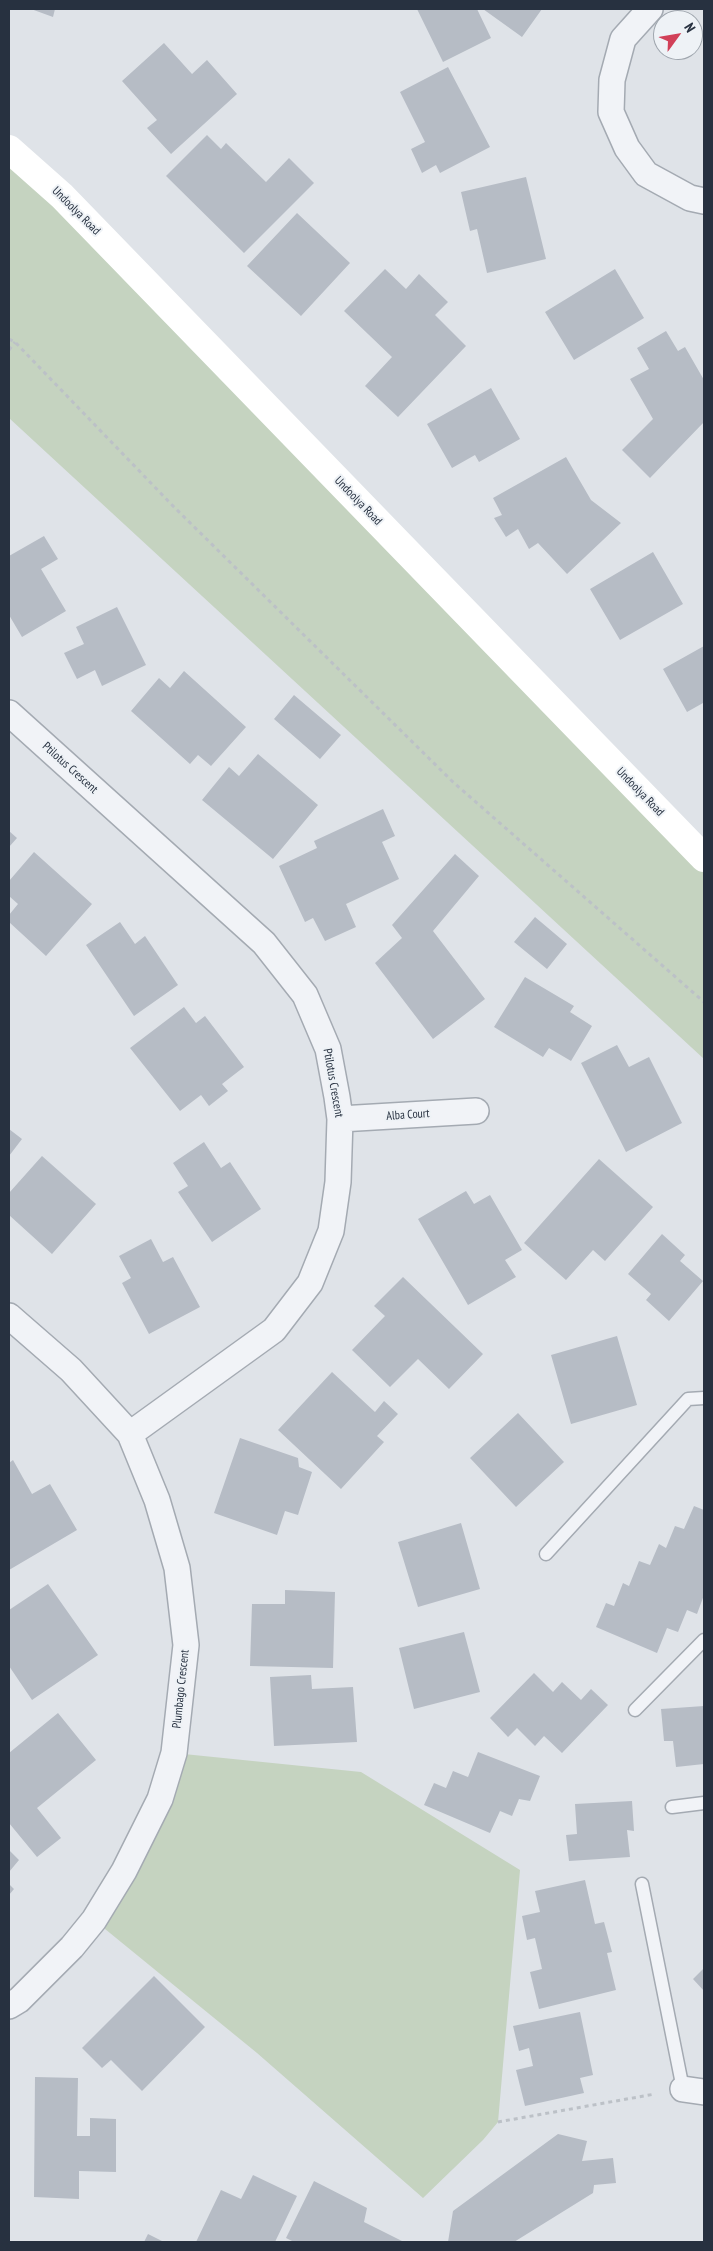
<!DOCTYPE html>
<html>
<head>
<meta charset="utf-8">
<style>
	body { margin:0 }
	#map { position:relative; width:713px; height:2251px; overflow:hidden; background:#dfe3e8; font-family:"PT Sans Narrow",sans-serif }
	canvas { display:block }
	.frame { position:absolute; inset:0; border:10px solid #273140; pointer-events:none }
	.north { position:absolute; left:653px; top:10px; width:50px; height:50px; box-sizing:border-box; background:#eef2f6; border:1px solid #9ea5ad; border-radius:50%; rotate:58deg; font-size:14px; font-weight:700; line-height:20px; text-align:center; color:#273140 }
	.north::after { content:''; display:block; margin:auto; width:18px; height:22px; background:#d14058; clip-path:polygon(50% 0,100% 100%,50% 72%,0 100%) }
</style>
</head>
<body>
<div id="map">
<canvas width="713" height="2251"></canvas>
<div class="frame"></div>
<div class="north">N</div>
</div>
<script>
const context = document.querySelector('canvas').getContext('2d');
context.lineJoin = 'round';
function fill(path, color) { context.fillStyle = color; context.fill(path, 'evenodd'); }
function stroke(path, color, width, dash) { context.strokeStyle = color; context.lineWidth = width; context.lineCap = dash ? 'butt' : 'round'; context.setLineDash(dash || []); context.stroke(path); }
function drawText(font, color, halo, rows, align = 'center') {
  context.font = font + ' "PT Sans Narrow",sans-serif'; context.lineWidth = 4; context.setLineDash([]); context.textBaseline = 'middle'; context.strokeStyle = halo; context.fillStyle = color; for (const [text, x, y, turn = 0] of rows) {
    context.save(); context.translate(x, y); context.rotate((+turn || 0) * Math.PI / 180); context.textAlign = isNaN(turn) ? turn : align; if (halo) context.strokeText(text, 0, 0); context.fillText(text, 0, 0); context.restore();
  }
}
const green = new Path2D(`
	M 9,152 L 704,858 L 704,1059 L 9,418 Z
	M 174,1753 L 361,1772 L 520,1870 L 498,2122 L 483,2140 L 423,2198 L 257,2053 L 94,1920 Z`);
const building = new Path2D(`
	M 31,9 L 55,9 L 53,17 Z
	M 417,9 L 477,9 L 491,38 L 443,62 Z
	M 483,9 L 542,9 L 522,37 Z
	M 164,43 L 192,74 L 207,60 L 237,94 L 171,154 L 147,128 L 157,120 L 122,81 Z
	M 448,67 L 490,147 L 440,173 L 436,165 L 422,173 L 411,149 L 425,142 L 400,92 Z
	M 207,135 L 221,149 L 226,143 L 266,182 L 289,158 L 314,183 L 244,253 L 166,176 Z
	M 526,177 L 546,259 L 487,273 L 477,229 L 470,231 L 461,192 Z
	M 297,213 L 350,263 L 301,316 L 247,266 Z
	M 385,269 L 406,289 L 419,274 L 448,302 L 435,315 L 466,346 L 398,417 L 365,386 L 392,357 L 344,311 Z
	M 615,269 L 644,318 L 574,360 L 545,312 Z
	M 666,331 L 678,351 L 685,347 L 704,380 L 704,422 L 650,478 L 622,450 L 653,419 L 630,379 L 649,369 L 637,348 Z
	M 491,388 L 520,439 L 479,462 L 475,455 L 452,468 L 427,424 Z
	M 566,457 L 591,500 L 621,523 L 567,574 L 538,543 L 529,549 L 518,529 L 506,537 L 494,518 L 502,515 L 493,498 Z
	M 44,536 L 58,559 L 41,569 L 66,611 L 22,637 L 9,615 L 9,556 Z
	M 653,552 L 683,604 L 620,640 L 590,589 Z
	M 117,607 L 146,665 L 102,686 L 95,670 L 77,679 L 64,653 L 84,644 L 76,627 Z
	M 704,646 L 704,705 L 703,703 L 687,712 L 663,669 Z
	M 184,671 L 246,727 L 211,766 L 198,755 L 190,764 L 131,711 L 159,678 L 170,688 Z
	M 294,695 L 341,735 L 320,759 L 274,719 Z
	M 258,754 L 318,805 L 273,859 L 202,800 L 229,767 L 239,776 Z
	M 383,809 L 395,836 L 382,842 L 399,879 L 346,904 L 356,927 L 325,941 L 313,918 L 305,922 L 279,866 L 317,848 L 314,841 Z
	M 9,831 L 17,838 L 9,847 Z
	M 34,852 L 92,904 L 46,956 L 9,922 L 9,915 L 18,904 L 9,896 L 9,881 Z
	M 455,854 L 479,876 L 433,931 L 485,999 L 433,1039 L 375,963 L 402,938 L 392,925 Z
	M 535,917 L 567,944 L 547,969 L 514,942 Z
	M 120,922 L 135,944 L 145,936 L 178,985 L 134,1016 L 86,945 Z
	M 525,977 L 574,1006 L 570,1012 L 592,1026 L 571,1061 L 549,1048 L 543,1057 L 494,1027 Z
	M 184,1007 L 196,1023 L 205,1016 L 244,1067 L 222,1084 L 228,1091 L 209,1106 L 201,1095 L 180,1111 L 130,1048 Z
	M 617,1045 L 629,1067 L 649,1057 L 682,1123 L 626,1152 L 581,1063 Z
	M 9,1129 L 22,1139 L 9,1156 Z
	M 204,1142 L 221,1168 L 230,1162 L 261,1209 L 212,1242 L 178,1192 L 188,1186 L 173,1163 Z
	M 42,1156 L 96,1204 L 52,1254 L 9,1215 L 9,1193 Z
	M 599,1159 L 653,1207 L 605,1261 L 593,1250 L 566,1280 L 524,1243 Z
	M 466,1191 L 474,1204 L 490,1195 L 522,1250 L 505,1260 L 516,1277 L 468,1305 L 418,1219 Z
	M 662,1234 L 685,1255 L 680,1261 L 703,1281 L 669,1321 L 646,1300 L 651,1294 L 628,1274 Z
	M 151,1239 L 163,1262 L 173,1257 L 200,1307 L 149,1334 L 122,1283 L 131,1278 L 119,1256 Z
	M 403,1277 L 483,1354 L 449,1389 L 418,1359 L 390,1387 L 352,1350 L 385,1316 L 374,1306 Z
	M 617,1336 L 637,1405 L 571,1424 L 551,1355 Z
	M 332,1372 L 375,1412 L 384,1401 L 398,1414 L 377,1436 L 384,1442 L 341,1489 L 278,1430 Z
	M 518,1413 L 564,1462 L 516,1507 L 470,1458 Z
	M 240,1438 L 298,1458 L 299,1467 L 312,1472 L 298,1515 L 285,1511 L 277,1535 L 214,1513 Z
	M 13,1460 L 32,1494 L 50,1484 L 77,1530 L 9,1570 L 9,1463 Z
	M 694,1506 L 704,1510 L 704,1595 L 697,1614 L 687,1610 L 678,1632 L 667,1628 L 657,1653 L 596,1627 L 606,1603 L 614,1606 L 623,1583 L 629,1586 L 639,1561 L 650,1565 L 659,1544 L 666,1548 L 675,1526 L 684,1529 Z
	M 461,1523 L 480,1589 L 418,1607 L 398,1542 Z
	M 48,1584 L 98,1655 L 32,1700 L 9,1666 L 9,1638 L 10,1637 L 9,1610 Z
	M 285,1590 L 335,1592 L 333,1668 L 250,1666 L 252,1604 L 285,1604 Z
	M 464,1632 L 480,1692 L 414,1709 L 399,1648 Z
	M 534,1673 L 553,1692 L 562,1682 L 581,1700 L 591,1689 L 608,1705 L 562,1753 L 544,1736 L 535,1746 L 517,1728 L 508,1737 L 490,1718 Z
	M 311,1675 L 312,1689 L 353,1687 L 357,1742 L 274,1746 L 270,1677 Z
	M 704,1706 L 704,1764 L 676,1767 L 673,1741 L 664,1741 L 661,1709 Z
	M 58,1713 L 96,1760 L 37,1808 L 61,1838 L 37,1857 L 9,1823 L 9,1753 Z
	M 478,1752 L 540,1776 L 530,1801 L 519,1799 L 512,1816 L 500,1811 L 490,1833 L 424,1805 L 434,1783 L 446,1788 L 453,1771 L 468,1777 Z
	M 632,1801 L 634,1831 L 627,1830 L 630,1857 L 569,1861 L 566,1835 L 577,1834 L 575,1804 Z
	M 9,1850 L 19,1860 L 9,1872 Z
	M 585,1880 L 595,1924 L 604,1922 L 612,1952 L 607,1953 L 616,1990 L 539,2009 L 530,1972 L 542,1969 L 535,1938 L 527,1940 L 522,1916 L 540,1912 L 535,1891 Z
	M 9,1884 L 14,1889 L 9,1895 Z
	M 704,1968 L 704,1991 L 693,1979 Z
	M 154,1976 L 205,2027 L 142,2091 L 111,2060 L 102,2068 L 82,2048 Z
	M 580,2012 L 593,2075 L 580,2078 L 584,2093 L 525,2106 L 516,2070 L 533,2066 L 529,2048 L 519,2051 L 513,2026 Z
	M 35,2077 L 78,2078 L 77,2136 L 90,2136 L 90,2118 L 116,2119 L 116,2172 L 79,2171 L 79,2199 L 34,2197 Z
	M 558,2134 L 587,2141 L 582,2161 L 613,2158 L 616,2183 L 594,2185 L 593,2193 L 514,2242 L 448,2242 L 453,2211 Z
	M 253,2175 L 297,2196 L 275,2242 L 196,2242 L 221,2190 L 241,2199 Z
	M 314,2181 L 367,2208 L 364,2222 L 404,2242 L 294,2242 L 286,2238 Z
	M 148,2234 L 164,2242 L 144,2242 Z`);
const path = new Path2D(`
	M 9,339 L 15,342 L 174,507 L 453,782 L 704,1002
	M 9,350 L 15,342
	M 498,2122 L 655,2094`);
const service = new Path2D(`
	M 546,1554 L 688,1399 L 704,1398
	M 635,1710 L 704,1640
	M 672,1807 L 704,1803
	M 642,1884 L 683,2089`);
const minor = new Path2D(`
	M 650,9 L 623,39 L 612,80 L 611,112 L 627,148 L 646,174 L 690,198 L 704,201
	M 9,713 L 264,943 L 305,995 L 328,1049 L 337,1097 L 340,1119 L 338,1182 L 331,1231 L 310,1283 L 274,1330 L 130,1434
	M 340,1119 L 476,1111
	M 9,1316 L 71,1370 L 130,1434 L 157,1500 L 177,1568 L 186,1645 L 174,1753 L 160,1799 L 124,1871 L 94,1920 L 72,1947 L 19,2000 L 9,2006
	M 683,2089 L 704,2092`);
const secondary = new Path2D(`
	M 9,149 L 62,196 L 704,858`);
const streetNames = [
	["Undoolya Road",76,211,45],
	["Undoolya Road",358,501,46],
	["Ptilotus Crescent",70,768,42],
	["Undoolya Road",640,792,46],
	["Ptilotus Crescent",333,1083,80],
	["Alba Court",408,1115,-4],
	["Plumbago Crescent",181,1689,-84]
];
fill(green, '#c5d3c0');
fill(building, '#b6bcc5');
stroke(service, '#a4aab2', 15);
stroke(minor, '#a4aab2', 28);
stroke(path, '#bcc1c7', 3, [4, 4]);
stroke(service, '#f1f3f7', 12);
stroke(minor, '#f1f3f7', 25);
stroke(secondary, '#fff', 28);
drawText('12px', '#273140', '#eef2f6', streetNames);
</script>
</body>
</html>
